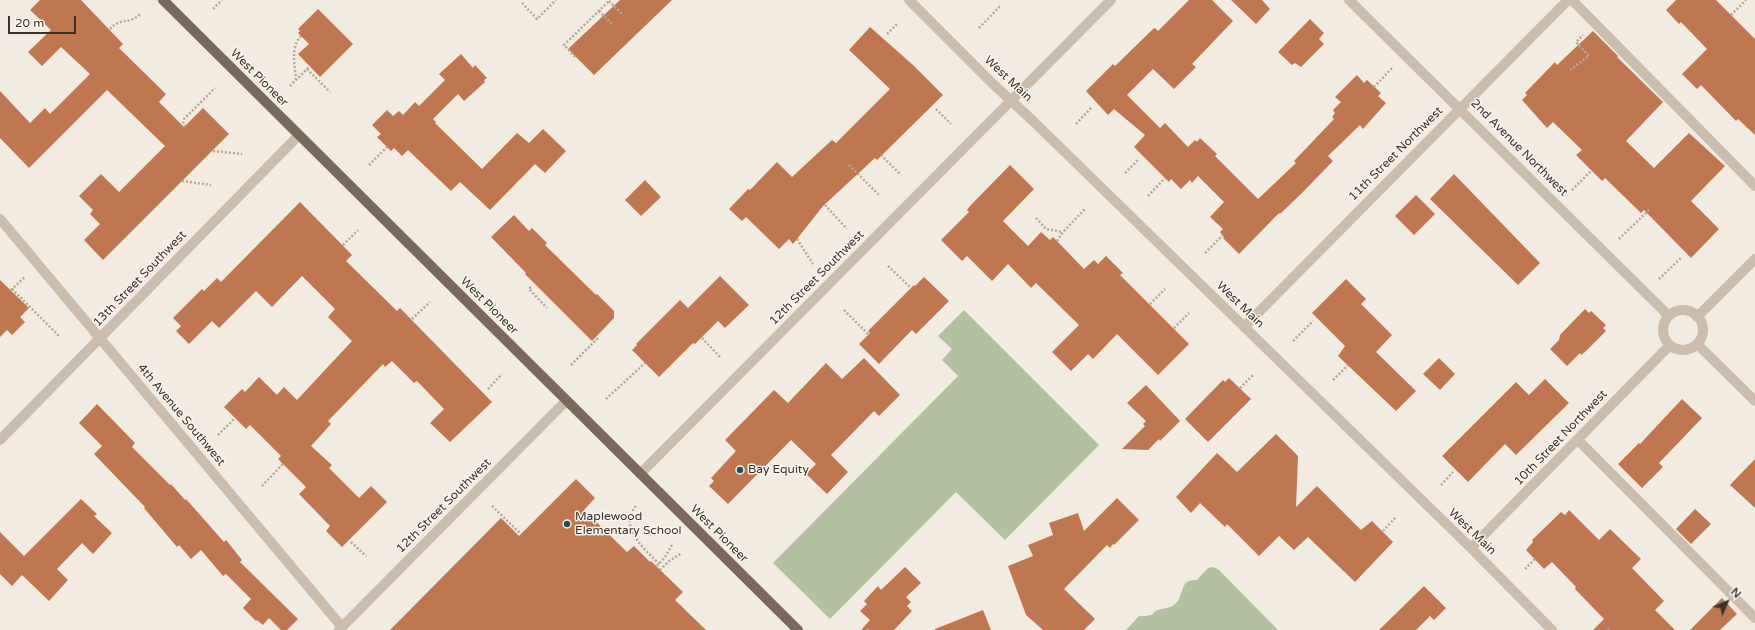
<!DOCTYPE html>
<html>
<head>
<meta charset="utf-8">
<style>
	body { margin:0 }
	#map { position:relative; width:1755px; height:630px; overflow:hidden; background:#f2ebe1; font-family:"Varela Round",sans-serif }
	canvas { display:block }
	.north { position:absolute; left:1707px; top:582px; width:40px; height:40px; -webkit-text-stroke:3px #faf5ed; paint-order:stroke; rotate:45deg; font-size:11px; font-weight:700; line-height:16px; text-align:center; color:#39312b }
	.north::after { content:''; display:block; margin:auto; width:14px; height:18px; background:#39312b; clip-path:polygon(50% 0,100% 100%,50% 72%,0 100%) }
	.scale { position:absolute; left:8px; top:16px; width:68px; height:18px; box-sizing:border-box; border:2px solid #39312b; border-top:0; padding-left:5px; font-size:12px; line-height:14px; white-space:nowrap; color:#39312b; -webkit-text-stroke:3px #faf5ed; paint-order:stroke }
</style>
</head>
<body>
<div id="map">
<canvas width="1755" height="630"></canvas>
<div class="north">N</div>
<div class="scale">20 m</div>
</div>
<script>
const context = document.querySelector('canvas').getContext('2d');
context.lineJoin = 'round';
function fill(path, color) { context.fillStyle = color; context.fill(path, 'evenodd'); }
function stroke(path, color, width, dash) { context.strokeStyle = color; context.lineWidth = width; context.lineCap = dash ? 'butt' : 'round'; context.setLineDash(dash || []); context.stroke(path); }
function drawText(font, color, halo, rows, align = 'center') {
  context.font = font + ' "Varela Round",sans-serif'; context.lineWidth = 3; context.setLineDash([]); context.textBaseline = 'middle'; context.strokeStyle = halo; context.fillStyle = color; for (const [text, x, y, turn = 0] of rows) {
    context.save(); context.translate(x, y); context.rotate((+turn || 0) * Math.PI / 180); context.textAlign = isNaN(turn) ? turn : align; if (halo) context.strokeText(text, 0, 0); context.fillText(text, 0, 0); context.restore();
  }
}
const green = new Path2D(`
	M 964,310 L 1099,445 L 1005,540 L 956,492 L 830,619 L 773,563 L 958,376 L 942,360 L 952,349 L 938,336 Z
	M 1212,567 L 1218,569 L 1278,630 L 1126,630 L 1139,616 C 1142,616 1148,616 1151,615 C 1156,613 1152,613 1156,611 C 1162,608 1169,609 1174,605 C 1186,595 1178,579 1197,580 L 1208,568 Z`);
const building = new Path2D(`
	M 40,0 L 81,0 L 123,44 L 119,48 L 166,94 L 159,102 L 184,127 L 203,108 L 229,134 L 103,260 L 84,240 L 100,224 L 90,214 L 93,210 L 79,196 L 101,174 L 119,192 L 165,146 L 107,90 L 29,168 L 0,138 L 0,91 L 30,123 L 45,108 L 50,114 L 90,74 L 61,47 L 42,66 L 28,52 L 51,30 L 30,10 Z
	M 620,0 L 672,0 L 594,75 L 568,49 Z
	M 1189,0 L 1212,0 L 1233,21 L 1192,64 L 1196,67 L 1174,89 L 1153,69 L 1127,95 L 1160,128 L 1165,123 L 1188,147 L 1195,140 L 1197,142 L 1200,138 L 1217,154 L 1215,156 L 1258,199 L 1296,163 L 1294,161 L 1334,119 L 1332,117 L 1335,113 L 1333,110 L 1341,102 L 1335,97 L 1357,75 L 1364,83 L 1367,80 L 1381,93 L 1378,96 L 1386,103 L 1363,129 L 1360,125 L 1328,156 L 1333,161 L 1302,193 L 1280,214 L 1279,213 L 1239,254 L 1223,238 L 1224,237 L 1220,232 L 1223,229 L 1210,217 L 1224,202 L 1198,176 L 1192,183 L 1190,180 L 1181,189 L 1171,179 L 1169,182 L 1134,147 L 1145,135 L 1114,109 L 1108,115 L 1086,91 L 1113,64 L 1115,66 L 1153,29 L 1155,28 L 1158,31 Z
	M 1231,0 L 1262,0 L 1270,9 L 1256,24 Z
	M 1676,0 L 1716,0 L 1755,39 L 1755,135 L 1738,119 L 1736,121 L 1701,85 L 1697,89 L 1682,74 L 1707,49 L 1681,22 L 1679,24 L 1666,10 Z
	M 318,9 L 353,44 L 320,77 L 298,54 L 309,44 L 298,33 L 300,31 L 298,29 Z
	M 1310,19 L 1324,33 L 1319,39 L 1324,44 L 1301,67 L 1295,63 L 1292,65 L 1278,52 Z
	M 870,27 L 913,65 L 943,95 L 877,160 L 875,158 L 823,206 L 793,244 L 789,239 L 779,249 L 746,217 L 742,221 L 729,209 L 748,189 L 750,190 L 777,162 L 792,177 L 832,140 L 836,143 L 890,89 L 849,50 Z
	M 1593,31 L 1618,56 L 1617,57 L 1663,102 L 1626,141 L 1654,168 L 1689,133 L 1725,166 L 1691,201 L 1719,229 L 1691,258 L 1644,210 L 1641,213 L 1605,178 L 1602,181 L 1576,155 L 1582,150 L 1553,122 L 1547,128 L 1522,100 L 1527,95 L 1525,93 L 1555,62 L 1557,65 Z
	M 461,54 L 473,68 L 475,65 L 487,78 L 484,80 L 485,82 L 464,101 L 458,94 L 433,119 L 436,122 L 435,123 L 482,169 L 517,133 L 529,143 L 543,129 L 566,151 L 545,173 L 535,164 L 490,210 L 460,182 L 451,191 L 408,150 L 402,156 L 394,148 L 391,151 L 377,137 L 381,134 L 372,125 L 387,110 L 393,116 L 399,111 L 403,115 L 415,102 L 419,106 L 445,80 L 439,74 Z
	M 1010,165 L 1034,189 L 1003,221 L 1028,246 L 1041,232 L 1050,240 L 1053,237 L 1084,269 L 1094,260 L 1098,264 L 1106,256 L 1123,273 L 1120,275 L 1189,344 L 1158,375 L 1117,334 L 1093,359 L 1088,354 L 1071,371 L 1052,352 L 1079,325 L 1036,283 L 1031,288 L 1008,264 L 992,281 L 967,256 L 962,261 L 941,240 L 969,212 L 967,210 L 970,206 Z
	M 1454,174 L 1540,263 L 1518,285 L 1430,199 Z
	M 645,180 L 661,197 L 641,216 L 625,200 Z
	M 1416,195 L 1435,214 L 1414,235 L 1395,216 Z
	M 300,202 L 352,255 L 346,261 L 397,311 L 400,308 L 492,402 L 450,442 L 430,423 L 444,409 L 417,381 L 414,383 L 392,361 L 385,367 L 383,364 L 328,421 L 331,424 L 311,446 L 332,465 L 329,468 L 359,498 L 371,486 L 387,502 L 342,547 L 326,531 L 330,526 L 299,494 L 306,487 L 278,459 L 281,456 L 250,425 L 246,429 L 224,407 L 242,389 L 245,392 L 259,377 L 277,395 L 284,387 L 297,400 L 352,341 L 328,317 L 335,309 L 302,276 L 272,307 L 256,291 L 219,328 L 212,321 L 189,344 L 176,331 L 181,326 L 173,318 L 202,289 L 204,291 L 217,278 L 221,282 Z
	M 514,215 L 529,231 L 532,228 L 547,243 L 545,245 L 596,295 L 597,294 L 614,311 L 614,318 L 592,341 L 525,274 L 526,273 L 491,237 Z
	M 720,276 L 749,305 L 725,328 L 718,321 L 695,344 L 693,343 L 659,377 L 632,350 L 637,345 L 636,344 L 680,300 L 688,308 Z
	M 924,277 L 949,301 L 916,334 L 912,330 L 879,364 L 859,344 L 870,333 L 868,331 L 914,285 L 915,286 Z
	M 1346,279 L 1366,299 L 1361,304 L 1392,335 L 1376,352 L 1416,391 L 1396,411 L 1338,356 L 1345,346 L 1312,313 Z
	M 0,280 L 29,308 L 20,317 L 25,322 L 12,335 L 7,330 L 0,337 Z
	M 1585,309 L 1589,313 L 1591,311 L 1606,325 L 1603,328 L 1606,331 L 1585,352 L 1581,355 L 1580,353 L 1567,366 L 1550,349 L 1559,340 L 1560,335 Z
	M 864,358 L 900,395 L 879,416 L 874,411 L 831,455 L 848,472 L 827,494 L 806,474 L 816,464 L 791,440 L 728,504 L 709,486 L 714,481 L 711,478 L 736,451 L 725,440 L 774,390 L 788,403 L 826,363 L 842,379 Z
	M 1439,358 L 1455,374 L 1440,390 L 1423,374 Z
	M 1229,378 L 1251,399 L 1208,442 L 1185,419 L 1223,380 L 1225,382 Z
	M 1545,379 L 1569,403 L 1516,455 L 1505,444 L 1468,482 L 1442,456 L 1516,382 L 1529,395 Z
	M 1146,385 L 1180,421 L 1160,441 L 1159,439 L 1148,450 L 1122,449 L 1145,426 L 1143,424 L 1146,421 L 1127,403 Z
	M 1682,399 L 1702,418 L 1659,463 L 1663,467 L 1642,488 L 1618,464 L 1639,443 L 1640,444 Z
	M 97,404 L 135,443 L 132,447 L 170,485 L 171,484 L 185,500 L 186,499 L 224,542 L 226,540 L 242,560 L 240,562 L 298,619 L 287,630 L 281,630 L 269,618 L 263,625 L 257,620 L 256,621 L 243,608 L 251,599 L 226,574 L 223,576 L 201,550 L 191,559 L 179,545 L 177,547 L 144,508 L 145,507 L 94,454 L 102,446 L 79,423 Z
	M 1276,434 L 1298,456 L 1296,507 L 1317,486 L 1361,530 L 1372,521 L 1393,542 L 1355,582 L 1308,537 L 1294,550 L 1279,536 L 1259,556 L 1227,524 L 1225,527 L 1200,503 L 1191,513 L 1176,497 L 1217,453 L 1237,472 Z
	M 1755,459 L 1755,508 L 1730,485 Z
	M 576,479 L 595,498 L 584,510 L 627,552 L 634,546 L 650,562 L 651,561 L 683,592 L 675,600 L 706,630 L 390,630 L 501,518 L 519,536 Z
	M 1117,498 L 1139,520 L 1114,545 L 1113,544 L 1110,548 L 1107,545 L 1064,589 L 1095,619 L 1084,630 L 1043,630 L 1026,615 L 1008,566 L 1033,556 L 1028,545 L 1053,535 L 1049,523 L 1078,513 L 1084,531 Z
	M 81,499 L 97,514 L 94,516 L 112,533 L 93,554 L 82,543 L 57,569 L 68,580 L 49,601 L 22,575 L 12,586 L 0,574 L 0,532 L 24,556 Z
	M 1695,509 L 1711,524 L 1691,544 L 1676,529 Z
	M 1569,510 L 1599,540 L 1610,529 L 1641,559 L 1632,568 L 1664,601 L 1655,610 L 1675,630 L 1593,630 L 1604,619 L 1575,589 L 1576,587 L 1552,562 L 1544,569 L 1526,550 L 1533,542 L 1532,540 L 1561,512 L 1565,515 Z
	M 905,567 L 921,583 L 906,597 L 911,602 L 907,606 L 912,611 L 894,630 L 861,630 L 870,620 L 860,611 L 867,604 L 864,601 L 878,586 L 881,590 Z
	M 1424,586 L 1446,608 L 1434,620 L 1430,616 L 1416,630 L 1379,630 Z
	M 1722,598 L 1737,614 L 1720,630 L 1690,630 Z
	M 983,610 L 991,630 L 935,630 L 935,629 Z`);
const path = new Path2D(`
	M 609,1 L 622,14
	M 522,3 L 537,19 L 556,0
	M 213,9 L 222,0
	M 599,11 L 612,24
	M 1731,15 L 1746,0
	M 979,28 L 1001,5
	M 110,29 C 122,16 128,26 140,14
	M 887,34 L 897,24
	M 575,57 L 564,45 L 610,0
	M 307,69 L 330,92
	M 1570,70 L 1589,56 L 1576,42 L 1583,35
	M 296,80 C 295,65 290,48 301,36
	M 290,86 L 310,66
	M 1374,87 L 1392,68
	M 936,109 L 951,124
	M 1076,124 L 1092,107
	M 185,127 L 183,124 L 184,119 L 215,88
	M 213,151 L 242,154
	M 881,155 L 901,175
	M 369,165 L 387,147
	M 849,165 L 880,196
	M 1125,173 L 1138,160
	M 182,181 L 211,185
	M 1572,190 L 1592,170
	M 1148,196 L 1165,178
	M 825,205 L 847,229
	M 1036,218 L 1046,229 L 1063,232
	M 797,239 L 813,264
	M 1619,239 L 1649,210
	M 1057,241 L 1063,232 L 1085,209
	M 343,245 L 358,230
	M 1205,253 L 1223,235
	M 888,266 L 910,287
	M 1659,279 L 1681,258
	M 531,287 L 529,289 L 547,308
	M 12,289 L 59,336
	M 11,290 L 25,277
	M 1150,304 L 1165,289
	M 844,310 L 868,334
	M 412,319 L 430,302
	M 1174,328 L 1189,313
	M 702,338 L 720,357
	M 1293,341 L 1313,321
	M 571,365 L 597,339 L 596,338
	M 1333,380 L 1348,365
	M 1240,388 L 1253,375
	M 488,389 L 502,374
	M 606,399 L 645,363
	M 218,435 L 235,418
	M 1441,485 L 1453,472
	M 262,486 L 283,464
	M 492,506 L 521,534
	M 636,506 C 617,527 646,550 659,564
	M 1383,531 L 1396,517
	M 351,542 L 366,556
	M 657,566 L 665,557 L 673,543
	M 1525,569 L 1535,559
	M 660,570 L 669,561 L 682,553
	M 868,630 L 868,629
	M 1608,630 L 1609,629`);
const minor = new Path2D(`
	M 909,0 L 992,83 L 1032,120 L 1471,548 L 1552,630
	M 1349,0 L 1669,316
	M 1572,0 L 1755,186
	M 0,219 L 342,627
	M1663 330a20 20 0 1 1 40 0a20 20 0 1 1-40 0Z
	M 1697,317 L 1755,259
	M 1244,327 L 1568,0
	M 1697,344 L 1755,401
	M 0,440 L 298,136
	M 1578,440 L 1755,618
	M 640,474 L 1111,0
	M 1471,548 L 1670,345
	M 339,630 L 566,401`);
const major = new Path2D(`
	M 163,0 L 798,630`);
const markers = [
	[740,470,4,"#234f58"],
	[567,524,4,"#234f58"]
];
const streetNames = [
	["West Pioneer",259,78,45],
	["West Main",1008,79,43],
	["2nd Avenue Northwest",1519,148,45],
	["11th Street Northwest",1396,154,-45],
	["12th Street Southwest",817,278,-45],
	["13th Street Southwest",140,279,-46],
	["West Main",1240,305,44],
	["West Pioneer",489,306,45],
	["4th Avenue Southwest",181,415,50],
	["10th Street Northwest",1561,438,-46],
	["12th Street Southwest",444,506,-45],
	["West Main",1472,532,44],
	["West Pioneer",719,534,45]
];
const poiNames = [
	["Bay Equity",748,470],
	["Maplewood",575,517],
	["Elementary School",575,531]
];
fill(green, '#b3c1a1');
fill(building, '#bf7752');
stroke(path, '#b6a797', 2.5, [2, 2]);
stroke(minor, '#cabdad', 10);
stroke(major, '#79695d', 10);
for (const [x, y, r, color] of markers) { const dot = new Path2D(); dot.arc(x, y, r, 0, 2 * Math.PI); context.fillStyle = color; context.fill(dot); stroke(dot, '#faf5ed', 1.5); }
drawText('12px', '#39312b', '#faf5ed', streetNames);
drawText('12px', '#39312b', '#faf5ed', poiNames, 'left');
</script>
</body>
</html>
